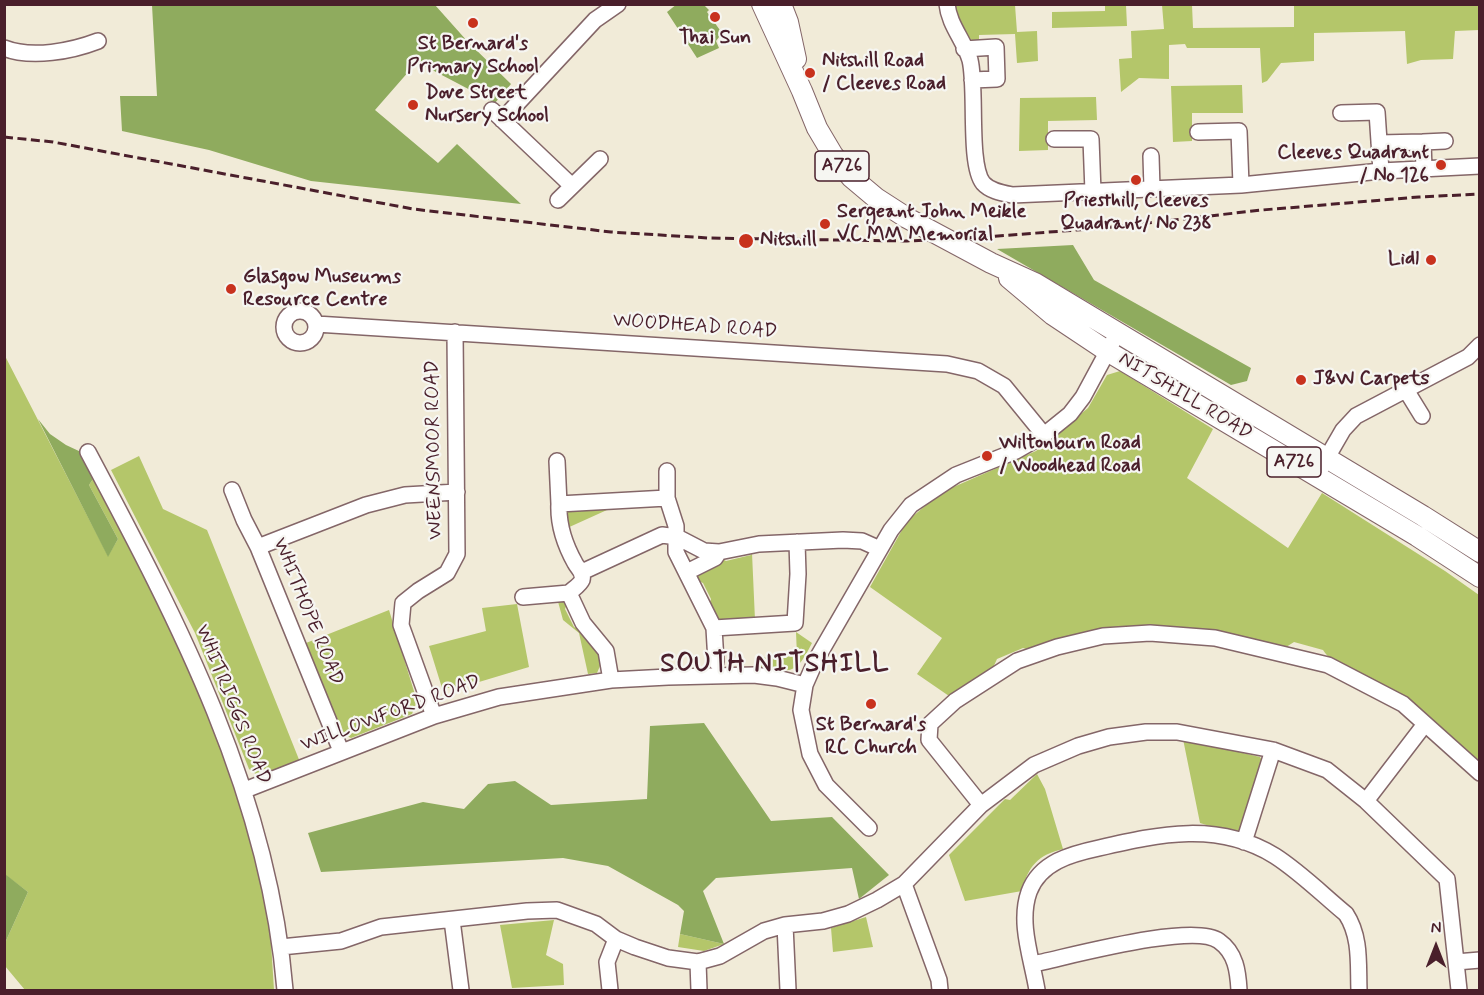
<!DOCTYPE html>
<html>
<head>
<meta charset="utf-8">
<style>
	body { margin:0 }
	#map { position:relative; width:1484px; height:995px; overflow:hidden; background:#f1ebd8; font-family:Mynerve,sans-serif }
	canvas { display:block }
	.frame { position:absolute; inset:0; border:6px solid #4a1f2b; pointer-events:none }
	.north { position:absolute; left:1406px; top:917px; width:60px; height:60px; -webkit-text-stroke:4px #f6f6f2; paint-order:stroke; rotate:0deg; font-size:16px; font-weight:700; line-height:24px; text-align:center; color:#4a1f2b }
	.north::after { content:''; display:block; margin:auto; width:21px; height:27px; background:#4a1f2b; clip-path:polygon(50% 0,100% 100%,50% 72%,0 100%) }
</style>
</head>
<body>
<div id="map">
<canvas width="1484" height="995"></canvas>
<div class="frame"></div>
<div class="north">N</div>
</div>
<script>
const context = document.querySelector('canvas').getContext('2d');
context.lineJoin = 'round';
function fill(path, color) { context.fillStyle = color; context.fill(path, 'evenodd'); }
function stroke(path, color, width, dash) { context.strokeStyle = color; context.lineWidth = width; context.lineCap = dash ? 'butt' : 'round'; context.setLineDash(dash || []); context.stroke(path); }
function drawText(font, color, halo, rows, align = 'center') {
  context.font = font + ' Mynerve,sans-serif'; context.lineWidth = 4.5; context.setLineDash([]); context.textBaseline = 'middle'; context.strokeStyle = halo; context.fillStyle = color; for (const [text, x, y, turn = 0] of rows) {
    context.save(); context.translate(x, y); context.rotate((+turn || 0) * Math.PI / 180); context.textAlign = isNaN(turn) ? turn : align; if (halo) context.strokeText(text, 0, 0); context.fillText(text, 0, 0); context.restore();
  }
}
const green = new Path2D(`
	M 955,5 L 1015,5 L 1017,32 L 1037,31 L 1038,61 L 1017,63 L 1015,34 L 979,35 L 979,43 C 964,41 958,17 955,5 Z
	M 1105,5 L 1126,5 L 1127,26 L 1052,28 L 1052,12 L 1105,11 Z
	M 1162,5 L 1192,5 L 1193,28 L 1294,27 L 1294,5 L 1479,5 L 1479,30 L 1455,31 L 1453,59 L 1421,60 L 1407,64 L 1405,31 L 1314,33 L 1314,61 L 1281,63 L 1267,81 L 1262,83 L 1260,48 L 1187,48 L 1185,44 L 1169,45 L 1169,79 L 1139,78 L 1121,92 L 1119,59 L 1132,58 L 1131,31 L 1164,29 Z
	M 1242,85 L 1243,113 L 1192,113 L 1192,141 L 1173,142 L 1171,86 Z
	M 1096,97 L 1097,120 L 1048,121 L 1048,150 L 1019,151 L 1020,98 Z
	M 4,354 L 108,556 L 118,539 L 89,485 L 95,476 L 162,604 L 223,741 L 258,861 L 269,911 L 274,990 L 25,990 L 5,966 L 5,943 L 28,892 L 4,874 Z
	M 1120,371 L 1213,429 L 1187,478 L 1288,548 L 1322,493 L 1445,571 L 1479,595 L 1479,762 C 1443,733 1407,697 1365,675 C 1349,667 1333,666 1323,650 L 1294,642 L 1283,649 L 1204,632 L 1033,651 L 1023,648 L 997,659 L 992,670 L 949,696 L 917,674 L 942,638 L 870,587 L 907,521 L 942,492 L 1036,451 L 1088,408 L 1107,375 Z
	M 139,456 L 163,509 L 207,530 L 300,762 L 257,775 L 249,769 L 195,633 L 111,470 Z
	M 618,505 L 565,529 L 564,510 Z
	M 752,553 L 755,620 L 716,622 L 709,606 L 711,599 L 703,583 L 696,580 L 693,572 L 721,558 L 726,561 L 751,555 Z
	M 557,598 L 564,599 L 567,604 L 565,609 L 574,627 C 592,634 599,649 603,667 L 600,666 L 597,673 L 588,674 L 579,633 L 563,620 Z
	M 517,604 L 529,667 L 459,688 L 442,688 L 429,646 L 486,631 L 482,608 Z
	M 389,610 L 417,701 L 412,714 L 351,738 L 342,734 L 306,643 Z
	M 796,632 L 812,643 C 795,677 791,672 756,666 L 756,658 L 797,656 Z
	M 1183,739 L 1260,757 L 1264,764 L 1244,828 L 1236,834 L 1200,823 Z
	M 1037,774 L 1045,789 L 1063,849 C 1038,855 1028,866 1022,891 L 965,901 L 949,855 L 1005,799 L 1010,800 Z
	M 866,917 L 873,947 L 833,952 L 831,928 Z
	M 554,920 L 546,955 L 563,964 L 564,985 L 512,988 L 500,925 Z
	M 680,934 L 724,944 L 704,951 L 678,947 Z`);
const forest = new Path2D(`
	M 677,4 L 704,5 L 709,10 L 707,12 L 722,33 L 716,41 L 719,48 L 697,58 L 667,12 Z
	M 152,5 L 435,5 L 468,42 L 511,84 L 495,103 L 417,62 L 375,110 L 438,163 L 457,144 L 521,204 L 311,181 L 209,150 L 122,131 L 120,96 L 157,96 Z
	M 1073,245 L 1094,280 L 1251,368 L 1247,381 L 1231,385 L 997,249 Z
	M 38,419 L 50,434 L 66,445 L 81,452 L 95,476 L 89,485 L 118,539 L 108,557 Z
	M 704,723 L 771,821 L 832,817 L 889,875 L 859,899 L 852,868 L 716,878 L 703,891 L 724,944 L 680,934 L 684,911 L 678,905 L 608,866 L 563,858 L 321,872 L 308,833 L 423,802 L 464,809 L 488,784 L 515,781 L 551,805 L 647,799 L 650,726 Z
	M 5,874 L 28,892 L 5,943 Z`);
const minor = new Path2D(`
	M 947,4 C 949,25 964,40 970,60 C 977,88 968,164 983,183 C 990,191 1002,193 1012,195 L 1241,185 L 1381,171 L 1480,166
	M 4,48 C 32,59 72,51 98,41
	M 964,49 L 996,47 L 997,79 L 972,80
	M 492,110 L 572,186
	M 1341,113 L 1377,112 L 1381,171
	M 502,120 L 595,20 L 618,4
	M 1198,132 L 1239,131 L 1241,185
	M 1054,139 L 1091,139 L 1093,192
	M 1423,142 L 1445,141
	M 1379,143 L 1423,142 L 1424,169
	M 1151,156 L 1152,189
	M 558,200 L 600,159
	M284 327a16 16 0 1 1 32 0a16 16 0 1 1-32 0Z
	M 316,324 L 947,364 L 978,371 L 1004,386 L 1044,435
	M 1406,390 L 1422,416
	M 88,452 C 179,623 269,794 285,990
	M 557,461 L 559,504
	M 1321,468 L 1343,430 L 1356,416 L 1468,357 L 1480,345
	M 667,471 L 667,498
	M 232,490 L 244,520 L 258,547 L 341,751
	M 258,547 L 366,505 L 405,495 L 457,492
	M 582,572 L 662,535 L 677,537 L 704,551 L 719,552 L 759,544 L 843,540 L 862,541 L 880,549
	M 687,572 L 715,558 L 719,552
	M 523,597 L 569,593
	M 714,628 L 795,623 L 798,574 L 797,542
	M 611,680 L 606,651 L 583,623 L 569,593 C 573,589 580,585 582,580 C 584,572 578,569 575,563 C 565,545 558,525 559,504 L 667,498 L 676,526 L 676,552 L 714,628 L 716,662
	M 434,716 L 401,625 L 403,603 L 418,591 L 447,573 L 457,554 L 455,332
	M 245,790 L 434,716 L 499,697 L 611,680 L 668,677 L 754,675 L 777,678 L 805,685
	M 1366,801 L 1425,724
	M 981,805 L 929,740 L 930,724 L 955,701 L 1017,661 L 1057,647 L 1103,636 L 1150,633 L 1215,638 L 1328,665 L 1403,704 L 1480,773
	M 869,828 L 826,785 L 810,754 L 801,710 L 805,685 L 816,660 L 891,530 L 911,505 L 956,475 L 1016,451 L 1044,435 L 1070,414 L 1083,397 L 1118,332
	M 1244,842 L 1273,750
	M 904,884 L 939,980 L 940,990
	M 452,920 L 461,990
	M 785,925 L 788,990
	M 281,947 L 341,941 L 381,927 L 527,911 L 557,910 L 596,924 L 616,939 L 635,947 L 668,958 L 698,962 L 720,956 L 764,931 L 785,925 L 823,921 L 848,914 L 877,900 L 904,884 L 981,805 L 1034,765 L 1078,746 L 1109,737 L 1146,732 L 1177,732 L 1273,750 L 1327,770 L 1366,801 L 1447,879 L 1459,990
	M 698,962 L 699,990
	M 1456,962 L 1480,960
	M 1033,964 C 1068,957 1193,922 1219,941 C 1236,953 1238,972 1239,990
	M 610,990 L 607,962 L 616,939
	M 1037,990 C 1032,959 1018,923 1029,892 C 1040,862 1071,854 1099,848 C 1160,834 1218,821 1275,856 C 1300,872 1323,895 1346,914 C 1361,937 1358,964 1359,990`);
const major = new Path2D(`
	M 762,4 L 802,91 L 817,128 L 833,155 L 851,177 L 876,198 L 907,218 L 991,263 L 1035,283 L 1423,516 L 1480,552
	M 781,4 L 788,22 L 796,59
	M 1009,278 L 1053,315 L 1107,351 L 1417,536 L 1480,577`);
const rail = new Path2D(`
	M 4,137 L 53,142 L 413,209 L 611,232 L 709,238 L 907,241 L 984,237 L 1103,228 L 1262,210 L 1419,197 L 1480,194`);
const markers = [
	[715,17,6,"#c8321e"],
	[473,23,6,"#c8321e"],
	[810,73,6,"#c8321e"],
	[413,105,6,"#c8321e"],
	[1441,165,6,"#c8321e"],
	[1136,180,6,"#c8321e"],
	[825,224,6,"#c8321e"],
	[746,241,8,"#c8321e"],
	[1431,260,6,"#c8321e"],
	[231,289,6,"#c8321e"],
	[1301,380,6,"#c8321e"],
	[987,456,6,"#c8321e"],
	[871,704,6,"#c8321e"]
];
const shields = [
	[842,166,54],
	[1294,462,54]
];
const shieldNames = [
	["A726",842,166],
	["A726",1294,462]
];
const poiNames = [
	["Thai Sun",715,39,"center"],
	["St Bernard's",473,45,"center"],
	["Primary School",473,68,"center"],
	["Nitshill Road",822,62],
	["/ Cleeves Road",822,85],
	["Dove Street",425,94],
	["Nursery School",425,117],
	["Cleeves Quadrant",1429,154,"right"],
	["/ No 126",1429,177,"right"],
	["Priesthill, Cleeves",1136,202,"center"],
	["Quadrant/ No 238",1136,225,"center"],
	["Sergeant John Meikle",837,213],
	["VC MM Memorial",837,236],
	["Nitshill",760,241],
	["Lidl",1419,260,"right"],
	["Glasgow Museums",243,278],
	["Resource Centre",243,301],
	["J&W Carpets",1313,380],
	["Wiltonburn Road",999,444],
	["/ Woodhead Road",999,467],
	["St Bernard's",871,726,"center"],
	["RC Church",871,749,"center"]
];
const streetNames = [
	["WOODHEAD ROAD",695,327,4],
	["NITSHILL ROAD",1185,397,31],
	["WEENSMOOR ROAD",435,450,-91],
	["WHITHOPE ROAD",307,612,68],
	["WHITRIGGS ROAD",232,705,68],
	["WILLOWFORD ROAD",391,714,-20]
];
const districtNames = [
	["SOUTH NITSHILL",775,666]
];
fill(green, '#b4c66a');
fill(forest, '#8fab5e');
stroke(minor, '#846668', 18);
stroke(major, '#846668', 22);
stroke(minor, '#fff', 15);
stroke(major, '#fff', 20);
stroke(rail, '#4a1f2b', 3, [9, 4.5]);
for (const [x, y, r, color] of markers) { const dot = new Path2D(); dot.arc(x, y, r, 0, 2 * Math.PI); context.fillStyle = color; context.fill(dot); stroke(dot, '#f6f6f2', 2); }
for (const [x, y, w] of shields) { const box = new Path2D(); box.roundRect(x - w / 2, y - 15, w, 30, 4.5); context.fillStyle = '#f6f6f2'; context.fill(box); stroke(box, '#4a1f2b', 1.5); }
drawText('bold 18px', '#4a1f2b', null, shieldNames);
drawText('bold 20px', '#4a1f2b', '#f6f6f2', poiNames, 'left');
drawText('20px', '#4a1f2b', '#f6f6f2', streetNames);
context.letterSpacing = '1.5px';
drawText('bold 26px', '#4a1f2b', '#f6f6f2', districtNames);
context.letterSpacing = '0px';
</script>
</body>
</html>
